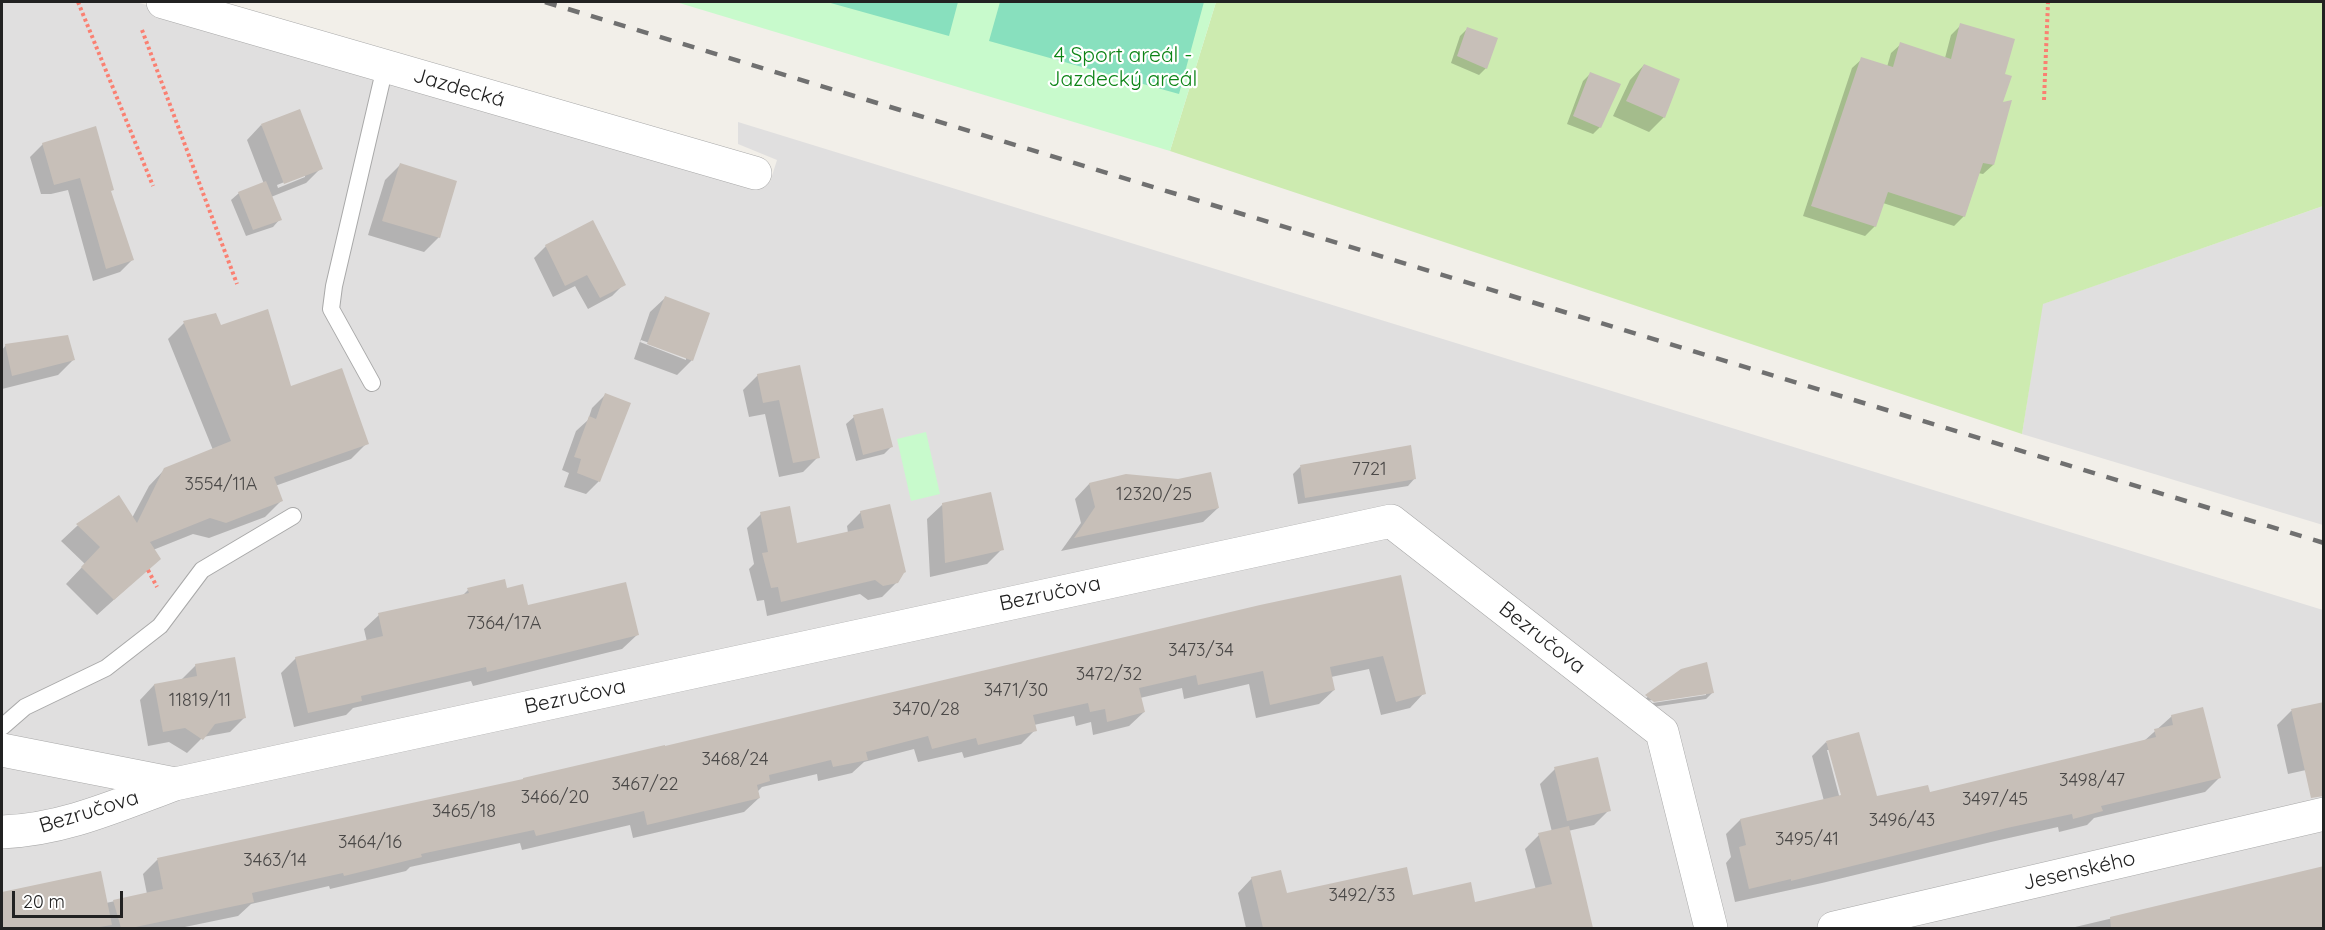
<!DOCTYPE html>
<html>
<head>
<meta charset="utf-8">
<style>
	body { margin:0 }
	#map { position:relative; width:2325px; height:930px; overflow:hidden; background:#f2efe9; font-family:Quicksand,sans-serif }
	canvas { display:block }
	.frame { position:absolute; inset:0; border:3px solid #222; pointer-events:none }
	.scale { position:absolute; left:12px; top:891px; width:111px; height:27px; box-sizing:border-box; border:3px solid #222; border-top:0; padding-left:8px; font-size:18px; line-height:21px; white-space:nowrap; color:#222; -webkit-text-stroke:4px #fff; paint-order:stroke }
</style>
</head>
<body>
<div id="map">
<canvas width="2325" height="930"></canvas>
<div class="frame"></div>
<div class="scale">20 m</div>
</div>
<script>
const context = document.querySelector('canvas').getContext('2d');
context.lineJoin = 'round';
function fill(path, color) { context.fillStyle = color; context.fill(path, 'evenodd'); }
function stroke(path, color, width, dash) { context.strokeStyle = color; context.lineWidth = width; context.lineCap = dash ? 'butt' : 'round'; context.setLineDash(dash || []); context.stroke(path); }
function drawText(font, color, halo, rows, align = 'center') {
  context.font = font + ' Quicksand,sans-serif'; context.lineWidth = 4.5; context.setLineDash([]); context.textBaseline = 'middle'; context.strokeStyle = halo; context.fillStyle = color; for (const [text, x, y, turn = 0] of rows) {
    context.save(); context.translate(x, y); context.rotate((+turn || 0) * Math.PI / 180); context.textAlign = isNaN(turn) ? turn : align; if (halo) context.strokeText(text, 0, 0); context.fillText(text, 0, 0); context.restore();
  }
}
const residential = new Path2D(`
	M 2,2 L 136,2 L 770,182 L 777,160 L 738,144 L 738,122 L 2323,610 L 2323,928 L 2,928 Z
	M 2323,206 L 2323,525 L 2022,434 L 2042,304 Z`);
const grass = new Path2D(`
	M 1216,2 L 2323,2 L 2323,206 L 2043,304 L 2022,434 L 1170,151 Z`);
const park = new Path2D(`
	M 676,2 L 1216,2 L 1170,151 Z
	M 926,432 L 940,494 L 911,501 L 897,439 Z`);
const pitch = new Path2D(`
	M 827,2 L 958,2 L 949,36 Z
	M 1000,2 L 1204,2 L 1179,94 L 989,41 Z`);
const shadow = new Path2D(`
	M 1961,25 L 2003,75 L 1993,165 L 1983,174 L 1978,173 L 1964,216 L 1954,226 L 1883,203 L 1875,226 L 1865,236 L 1803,216 L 1852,68 L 1862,59 L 1887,67 L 1891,53 L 1901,44 L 1945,58 L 1951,35 Z
	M 1467,29 L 1486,68 L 1479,75 L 1451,63 L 1460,36 Z
	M 1644,65 L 1664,117 L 1649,132 L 1613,116 L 1630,80 Z
	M 1590,74 L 1600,127 L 1593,134 L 1567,124 L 1583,81 Z
	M 261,125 L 321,168 L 306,183 L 271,197 L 280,219 L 273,227 L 246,236 L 231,200 L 239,193 L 264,184 L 247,140 ZM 305,174 L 305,177 L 278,188 L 277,185 Z
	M 43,144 L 110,192 L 132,260 L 120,272 L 93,281 L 68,190 L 51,194 L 41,194 L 30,157 Z
	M 400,165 L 439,237 L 424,252 L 368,235 L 385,180 Z
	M 546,246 L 624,284 L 612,296 L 588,309 L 575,286 L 553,297 L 534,258 Z
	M 665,298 L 692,360 L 677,375 L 634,359 L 650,312 ZM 641,340 L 686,356 L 686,360 L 640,342 Z
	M 184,323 L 220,327 L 290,388 L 367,443 L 351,459 L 275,486 L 281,501 L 265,517 L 209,538 L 193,534 L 153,550 L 159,559 L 97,615 L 66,584 L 85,564 L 61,541 L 77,526 L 119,498 L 132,518 L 149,486 L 165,469 L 213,450 L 168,339 Z
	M 6,345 L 73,360 L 58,375 L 2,389 L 2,350 Z
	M 799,367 L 818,457 L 803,472 L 779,477 L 765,414 L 749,417 L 743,390 L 758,375 Z
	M 605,395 L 599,481 L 586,494 L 564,487 L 569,473 L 562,470 L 576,431 L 588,420 L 592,408 Z
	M 854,417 L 891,447 L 884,454 L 856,461 L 846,424 Z
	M 1300,467 L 1415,478 L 1408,486 L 1298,504 L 1293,474 Z
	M 1089,484 L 1218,508 L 1203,522 L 1061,551 L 1081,523 L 1075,499 Z
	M 942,505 L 1002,549 L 987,564 L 930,577 L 927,519 Z
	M 861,512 L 897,582 L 882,597 L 868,600 L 860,594 L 767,616 L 764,600 L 757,601 L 749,569 L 754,564 L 747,528 L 761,514 L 796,544 L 848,533 L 847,526 Z
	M 1400,577 L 1424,693 L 1410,708 L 1381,715 L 1369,669 L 1331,677 L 1334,690 L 1319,704 L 1256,718 L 1249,684 L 1184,699 L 1182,688 L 1140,698 L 1144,712 L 1129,726 L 1093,735 L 1091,722 L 1076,726 L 1074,716 L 1034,725 L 1035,730 L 1021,744 L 964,758 L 962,752 L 918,762 L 914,749 L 864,762 L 852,773 L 818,781 L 817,774 L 762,787 L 757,792 L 759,798 L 744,812 L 633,838 L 630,825 L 522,850 L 520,843 L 410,867 L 406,871 L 330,889 L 329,886 L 251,904 L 238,916 L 180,928 L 2,928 L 2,894 L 100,873 L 106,903 L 147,894 L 143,874 L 157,860 L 521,781 Z
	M 468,590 L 506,590 L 527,607 L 637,635 L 622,649 L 473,686 L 471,681 L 353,708 L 346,715 L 294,727 L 281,673 L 296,658 L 367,642 L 364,629 L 379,615 L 462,596 Z
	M 196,665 L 245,717 L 230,732 L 203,737 L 187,753 L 169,742 L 148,746 L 140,700 L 154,685 L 181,680 Z
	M 1681,671 L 1713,692 L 1706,699 L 1646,708 L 1640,703 ZM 1706,692 L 1706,695 L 1646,704 L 1646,701 Z
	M 2324,703 L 2324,766 L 2288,774 L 2277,725 L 2291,711 Z
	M 2172,716 L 2219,778 L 2205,792 L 2094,818 L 2087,825 L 2059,832 L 2058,827 L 1991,842 L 1822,883 L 1735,902 L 1726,863 L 1731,857 L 1726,834 L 1740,820 L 1824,801 L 1812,756 L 1826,742 L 1876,798 L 1929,793 L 2144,741 ZM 1827,750 L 1830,750 L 1844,802 L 1841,803 Z
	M 1555,769 L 1609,810 L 1594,825 L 1568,831 L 1592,928 L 1246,928 L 1238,893 L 1252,878 L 1286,895 L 1411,897 L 1474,904 L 1536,890 L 1525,849 L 1539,835 L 1552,832 L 1540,784 Z
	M 2324,868 L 2324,928 L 2071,928 Z`);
const building = new Path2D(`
	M 1960,23 L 2015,39 L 2005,74 L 2012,76 L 2003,102 L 2012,100 L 1994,165 L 1983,163 L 1965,217 L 1888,192 L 1876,227 L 1811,206 L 1861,57 L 1893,67 L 1900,42 L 1951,59 Z
	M 1467,27 L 1498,38 L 1487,69 L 1457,56 Z
	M 1644,64 L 1680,79 L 1665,118 L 1626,101 Z
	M 1590,72 L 1621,84 L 1601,128 L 1573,116 Z
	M 300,109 L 323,169 L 284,184 L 261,124 Z
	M 96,126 L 114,190 L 111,191 L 134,260 L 106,269 L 80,178 L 54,185 L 42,143 Z
	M 400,163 L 457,181 L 440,238 L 382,221 Z
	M 266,181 L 282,220 L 253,230 L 238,192 Z
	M 593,220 L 626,285 L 600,298 L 587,275 L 565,286 L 545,245 Z
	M 665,296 L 710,313 L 693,361 L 647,344 Z
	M 268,309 L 291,386 L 342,368 L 369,444 L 274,477 L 283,501 L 226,523 L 210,518 L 150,542 L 161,559 L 114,600 L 81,567 L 100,547 L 76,524 L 119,495 L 137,523 L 164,468 L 231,441 L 183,321 L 216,313 L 221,325 Z
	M 68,335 L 75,360 L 12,376 L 5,344 Z
	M 800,365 L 820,458 L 793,463 L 779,400 L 763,403 L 757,374 Z
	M 605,393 L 631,403 L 600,482 L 577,473 L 581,459 L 574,457 L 589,416 L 596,419 Z
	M 883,408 L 893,447 L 863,455 L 853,415 Z
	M 1411,445 L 1416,479 L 1305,498 L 1300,465 Z
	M 1211,472 L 1219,508 L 1074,538 L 1095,507 L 1089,483 L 1126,474 L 1178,479 Z
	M 991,492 L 1004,550 L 945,563 L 942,503 Z
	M 890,504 L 906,572 L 904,573 L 898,583 L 883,586 L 875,580 L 781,602 L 778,587 L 771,588 L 762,553 L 768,552 L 760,512 L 790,506 L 797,543 L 864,528 L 860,511 Z
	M 1401,575 L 1426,694 L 1396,702 L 1383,656 L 1330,667 L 1335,690 L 1270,705 L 1263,671 L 1198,685 L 1196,675 L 1139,688 L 1145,712 L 1107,722 L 1105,709 L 1090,712 L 1088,703 L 1033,715 L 1037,731 L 978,745 L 976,738 L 932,749 L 928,736 L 866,752 L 868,760 L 833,767 L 831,760 L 769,775 L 770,781 L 757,785 L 760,798 L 647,825 L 644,811 L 536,836 L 534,830 L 421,854 L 422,857 L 344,876 L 343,873 L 252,893 L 254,902 L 131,928 L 121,928 L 113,900 L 163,889 L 157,858 L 523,779 L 523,778 L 665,745 L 665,746 L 1260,605 Z
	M 505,579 L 507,588 L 523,584 L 528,605 L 626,582 L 639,635 L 487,672 L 486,667 L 361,696 L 362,701 L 308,713 L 295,657 L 383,636 L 378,613 L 469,593 L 467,588 Z
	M 235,657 L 246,718 L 215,724 L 203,740 L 185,728 L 163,732 L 154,684 L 197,676 L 195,664 Z
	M 1707,662 L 1714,693 L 1654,702 L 1645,695 L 1681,669 Z
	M 2324,702 L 2324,796 L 2311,798 L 2291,709 Z
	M 2203,707 L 2221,778 L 2101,806 L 2103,811 L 2073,819 L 2072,814 L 2007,828 L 1791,881 L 1791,879 L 1749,889 L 1739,847 L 1746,845 L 1740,819 L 1841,795 L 1826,741 L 1859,732 L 1877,796 L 1928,785 L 1930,792 L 2156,737 L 2154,729 L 2173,725 L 2171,715 Z
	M 1598,757 L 1611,811 L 1567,821 L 1554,767 Z
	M 1569,826 L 1593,928 L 1263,928 L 1251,877 L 1281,870 L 1287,893 L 1407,867 L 1413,895 L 1471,882 L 1475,902 L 1552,884 L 1538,833 Z
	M 2324,866 L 2324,928 L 2111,928 L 2110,917 Z
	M 101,871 L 112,925 L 93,928 L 2,928 L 2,892 Z`);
const path = new Path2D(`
	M 78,2 L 153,186
	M 142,30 L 237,284
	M 2044,100 L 2048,2
	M 148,570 L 157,587`);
const lane = new Path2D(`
	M 372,383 L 331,309 L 334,286 L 385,67
	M 2,727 L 25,707 L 106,668 L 160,626 L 202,570 L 293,516`);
const street = new Path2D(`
	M 163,2 L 755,173
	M 2,750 L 175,784 L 1391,521 L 1662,732 L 1711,928
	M 2,832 C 63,830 118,805 175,784
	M 1834,928 L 2324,814`);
const rail = new Path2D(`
	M 545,2 L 2324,543`);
const numberNames = [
	["7721",1369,470],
	["3554/11A",221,485],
	["12320/25",1154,495],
	["7364/17A",504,624],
	["3473/34",1201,651],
	["3472/32",1109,675],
	["3471/30",1016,691],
	["11819/11",200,701],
	["3470/28",926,710],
	["3468/24",735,760],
	["3498/47",2092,781],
	["3467/22",645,785],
	["3466/20",555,798],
	["3497/45",1995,800],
	["3465/18",464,812],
	["3496/43",1902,821],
	["3495/41",1807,840],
	["3464/16",370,843],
	["3463/14",275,861],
	["3492/33",1362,896]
];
const parkNames = [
	["4 Sport areál -",1123,56],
	["Jazdecký areál",1123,80]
];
const streetNames = [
	["Jazdecká",459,88,16],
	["Bezručova",1050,594,-12],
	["Bezručova",1542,638,38],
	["Bezručova",575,697,-12],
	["Bezručova",89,812,-17],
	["Jesenského",2079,871,-13]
];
fill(residential, '#e0dfdf');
fill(grass, '#cdebb0');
fill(park, '#c8facc');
fill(pitch, '#88e0be');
fill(shadow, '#0003');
fill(building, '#c7bfb8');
stroke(lane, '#a9a9a9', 18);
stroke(street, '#a9a9a9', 34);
stroke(path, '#fa8072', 4, [3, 3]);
stroke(lane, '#fff', 16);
stroke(street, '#fff', 33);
stroke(rail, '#707070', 4.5, [12, 12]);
drawText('18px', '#4b4948', null, numberNames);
drawText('21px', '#0c8416', '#fff', parkNames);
drawText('21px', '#222', '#fff', streetNames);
</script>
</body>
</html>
